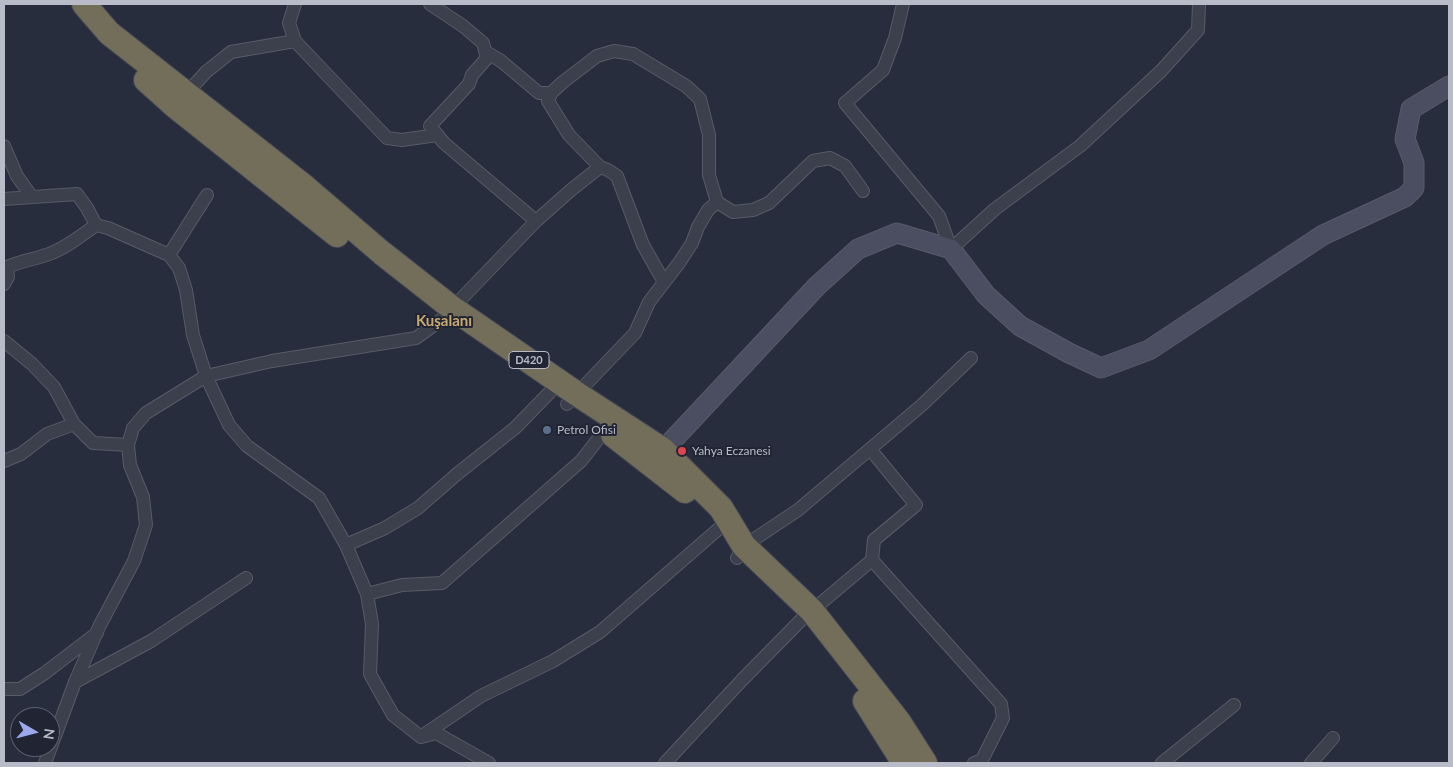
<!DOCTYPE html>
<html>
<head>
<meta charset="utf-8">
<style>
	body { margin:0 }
	#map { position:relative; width:1453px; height:767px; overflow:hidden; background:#282d3d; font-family:Lato,sans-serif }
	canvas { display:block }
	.frame { position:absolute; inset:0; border:5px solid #b8bbc8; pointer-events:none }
	.north { position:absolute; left:10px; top:707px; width:50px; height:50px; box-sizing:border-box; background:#212533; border:1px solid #5d616f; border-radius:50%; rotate:98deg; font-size:14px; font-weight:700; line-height:20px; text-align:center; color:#b8bbc8 }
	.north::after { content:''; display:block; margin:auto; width:18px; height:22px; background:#99a9ec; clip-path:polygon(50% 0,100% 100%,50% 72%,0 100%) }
</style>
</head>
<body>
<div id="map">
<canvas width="1453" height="767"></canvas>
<div class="frame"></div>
<div class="north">N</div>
</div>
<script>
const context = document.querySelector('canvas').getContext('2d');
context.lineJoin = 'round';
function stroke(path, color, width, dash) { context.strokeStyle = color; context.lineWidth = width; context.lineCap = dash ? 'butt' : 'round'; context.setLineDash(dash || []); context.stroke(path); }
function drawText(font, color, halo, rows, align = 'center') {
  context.font = font + ' Lato,sans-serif'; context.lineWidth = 4; context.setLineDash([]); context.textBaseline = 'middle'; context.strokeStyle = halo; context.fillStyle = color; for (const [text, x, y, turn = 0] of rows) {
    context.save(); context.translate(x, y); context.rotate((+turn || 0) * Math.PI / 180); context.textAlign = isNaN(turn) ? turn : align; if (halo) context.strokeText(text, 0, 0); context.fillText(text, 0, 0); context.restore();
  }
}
const street = new Path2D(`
	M 430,4 L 463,26 L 483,43 L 487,58 L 472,75 L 469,84 L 430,126 L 444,143 L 536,221
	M 903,4 L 895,38 L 883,70 L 845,103 L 939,216 L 951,249 L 995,209 L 1080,146 L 1161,71 L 1198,30 L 1199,4
	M 295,41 L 387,138 L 402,140 L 437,135
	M 486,52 L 501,61 L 539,93 L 551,93
	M 183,97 L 206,72 L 231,52 L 295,41 L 289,23 L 295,4
	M 4,146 L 17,176 L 32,197
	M 600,167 L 569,135 L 548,101 L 551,93 L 563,82 L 597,56 L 614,51 L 633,54 L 686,86 L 700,99 L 709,135 L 709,175 L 717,202 L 733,212 L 753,210 L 769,203 L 813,161 L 830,158 L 845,166 L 863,191
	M 4,199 L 77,194 L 87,208 L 96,225 L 108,228 L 169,255 L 179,268 L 186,290 L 193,335 L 206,376 L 229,425 L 247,446 L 319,498 L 346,545 L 367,594 L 372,624 L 370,674 L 393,715 L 421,737 L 436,733 L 489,763
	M 169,255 L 207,195
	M 4,284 L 8,277 L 7,267 C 21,261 35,259 49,254 C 66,248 82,235 96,225
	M 4,341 L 32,364 L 54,387 L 74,424 L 93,443 L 128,445
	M 567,404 L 635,333 L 649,302 L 679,263 L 692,243 L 698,227 L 708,210 L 717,202
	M 4,461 L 21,454 L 47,434 L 74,424
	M 346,545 L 385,528 L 418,508 L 457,474 L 515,428 L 550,392
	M 737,558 L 744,546 L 798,510 L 922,405 L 971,358
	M 872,560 L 1001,704 L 1003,718 L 982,760 L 974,763
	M 367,594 L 402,585 L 442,583 L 581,461 L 606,429
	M 75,682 L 151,641 L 246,578
	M 4,689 L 20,689 L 45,673 L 97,633
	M 425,734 L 481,696 L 553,661 L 600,632 L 723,525
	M 45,763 L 75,682 L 100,625 L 134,561 L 146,525 L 143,497 L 130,465 L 128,445 L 133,428 L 146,413 L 206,376 L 272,361 L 416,338 L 441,320 L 536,221 L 571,190 L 600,167 L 608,170 L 617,176 L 643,245 L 664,282
	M 665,763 L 742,680 L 802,619 L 872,560 L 874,540 L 916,505 L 870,449
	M 1162,763 L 1234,705
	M 1311,763 L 1333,738`);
const secondary = new Path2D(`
	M 655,459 L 817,286 L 858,249 L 897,233 L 951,249 L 986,295 L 1020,326 L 1069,353 L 1101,368 L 1149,350 L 1323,235 L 1405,197 L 1414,188 L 1414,163 L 1405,139 L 1411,109 L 1449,86`);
const highway = new Path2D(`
	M 84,4 L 109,33 L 305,187 L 382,253 L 452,308 L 577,394 L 663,450 L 721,508 L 744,546 L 812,611 L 899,722 L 925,763
	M 146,80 L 175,106 L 337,235
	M 613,435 L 685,491
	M 865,701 L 904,763`);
const markers = [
	[547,430,5,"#5c6f8a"],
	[682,451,5,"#e0444e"]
];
const shields = [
	[529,360,40]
];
const shieldNames = [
	["D420",529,360]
];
const poiNames = [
	["Petrol Ofisi",557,430],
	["Yahya Eczanesi",692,451]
];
const quarterNames = [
	["Kuşalanı",444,321]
];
stroke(street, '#575b68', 14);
stroke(secondary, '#575b68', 21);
stroke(highway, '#444855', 26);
stroke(street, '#3c404d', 12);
stroke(secondary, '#4a4e60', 19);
stroke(highway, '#726e5a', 24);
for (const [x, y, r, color] of markers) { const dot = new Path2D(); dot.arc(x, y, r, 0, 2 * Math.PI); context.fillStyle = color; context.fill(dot); stroke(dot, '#212533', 2); }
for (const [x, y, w] of shields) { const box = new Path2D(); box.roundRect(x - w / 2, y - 8.5, w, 17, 4); context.fillStyle = '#212533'; context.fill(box); stroke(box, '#b8bbc8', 1); }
drawText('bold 11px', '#b8bbc8', null, shieldNames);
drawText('12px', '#b8bbc8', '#212533', poiNames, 'left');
drawText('bold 15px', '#c9a972', '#212533', quarterNames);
</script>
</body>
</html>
